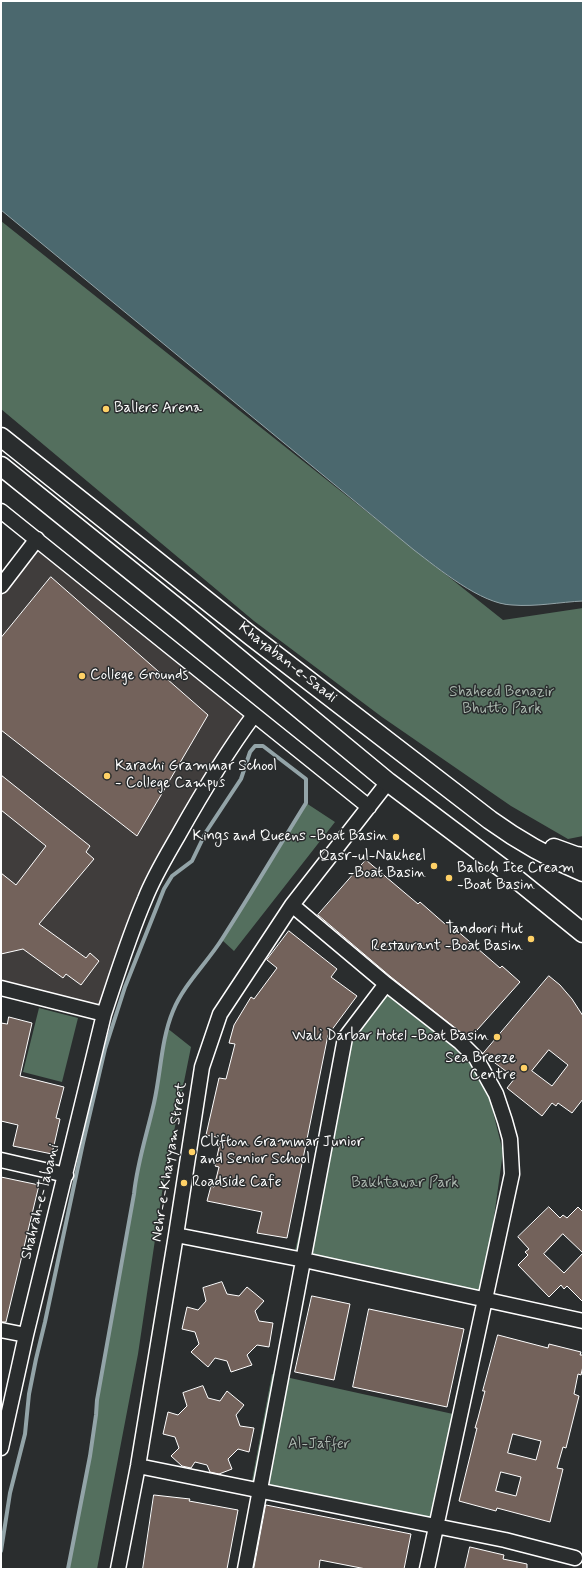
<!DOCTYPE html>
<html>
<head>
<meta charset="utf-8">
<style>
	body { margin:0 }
	#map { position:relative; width:584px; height:1570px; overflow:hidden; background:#2a2d2e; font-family:Mynerve,sans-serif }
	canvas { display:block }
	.frame { position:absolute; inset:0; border:2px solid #fff; pointer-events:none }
</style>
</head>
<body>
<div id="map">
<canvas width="584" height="1570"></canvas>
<div class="frame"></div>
</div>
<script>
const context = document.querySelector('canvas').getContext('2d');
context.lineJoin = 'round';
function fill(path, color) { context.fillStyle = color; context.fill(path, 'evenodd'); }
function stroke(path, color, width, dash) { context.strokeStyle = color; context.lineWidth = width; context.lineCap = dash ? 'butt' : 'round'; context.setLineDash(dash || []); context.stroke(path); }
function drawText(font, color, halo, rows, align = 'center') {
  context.font = font + ' Mynerve,sans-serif'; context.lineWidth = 3; context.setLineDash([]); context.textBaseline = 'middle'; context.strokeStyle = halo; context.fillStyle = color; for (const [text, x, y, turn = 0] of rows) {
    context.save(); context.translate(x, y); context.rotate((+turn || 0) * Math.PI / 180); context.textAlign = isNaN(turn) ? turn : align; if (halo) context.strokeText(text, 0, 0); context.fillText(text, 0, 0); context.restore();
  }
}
const built = new Path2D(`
	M 37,539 L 254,715 L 158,870 L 104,1014 L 1,987 L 1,585 Z`);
const green = new Path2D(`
	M 1,221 L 503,620 L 583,608 L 583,836 L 568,839 L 511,806 L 382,717 L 254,621 L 1,409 Z
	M 306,803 L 335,822 L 234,951 L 222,940 Z
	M 379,987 L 451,1041 L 465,1056 L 488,1092 L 503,1152 L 490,1246 L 479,1294 L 294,1255 L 345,1038 Z
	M 39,1008 L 78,1018 L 62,1082 L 23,1072 Z
	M 167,1028 L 191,1047 L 163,1186 L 138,1354 L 97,1569 L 68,1569 L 90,1456 L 96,1415 L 97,1400 L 134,1194 C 137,1162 149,1133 154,1101 C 159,1077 162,1052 167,1028 Z
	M 272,1374 L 453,1414 L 428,1526 L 250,1491 Z`);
const water = new Path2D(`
	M 1,1 L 583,1 L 583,601 C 560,602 536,607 512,605 C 481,604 439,569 414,550 L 1,210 Z`);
const stream = new Path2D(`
	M 1,1551 L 10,1493 L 25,1434 L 29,1394 L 36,1359 L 45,1322 L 83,1143 L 105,1049 L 125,987 L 164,889 L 172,876 L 192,861 L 206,832 L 241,779 L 250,752 L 255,746 L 263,746 L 306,779 L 306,803 C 278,848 251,894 222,939 C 207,963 184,984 173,1011 C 161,1040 161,1072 154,1103 C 147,1134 137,1163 134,1194 L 97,1400 L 96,1415 L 90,1456 L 68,1569`);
const building = new Path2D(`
	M 51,577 L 208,715 L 137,836 L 1,730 L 1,638 Z
	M 1,775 L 90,846 L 86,852 L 94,859 L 39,924 L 86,958 L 90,953 L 99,961 L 81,985 L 66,974 L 63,978 L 23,949 L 1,954 L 1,873 L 16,885 L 46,846 L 1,810 Z
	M 366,860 L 418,904 L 420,902 L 445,924 L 447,922 L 500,968 L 502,966 L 520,982 L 469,1039 L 391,977 L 318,915 Z
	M 289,931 L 337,969 L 331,977 L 357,996 L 328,1035 L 287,1238 L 257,1233 L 262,1212 L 207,1201 L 211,1186 L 214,1187 L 219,1167 L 215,1166 L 221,1138 L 206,1135 L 219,1078 L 226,1079 L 235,1044 L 229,1043 L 234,1025 L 251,997 L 254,999 L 277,968 L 267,960 Z
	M 549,976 L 560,985 L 572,999 L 583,1016 L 583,1099 L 572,1113 L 558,1103 L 556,1106 L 552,1103 L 542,1116 L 507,1088 L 515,1078 L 483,1054 ZM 549,1050 L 568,1065 L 552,1086 L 532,1071 Z
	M 9,1017 L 32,1023 L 20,1076 L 64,1087 L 56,1118 L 60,1119 L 52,1154 L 13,1146 L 18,1125 L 1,1121 L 1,1023 L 7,1024 Z
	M 1,1177 L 39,1185 L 6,1322 L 1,1322 Z
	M 549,1207 L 560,1218 L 563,1215 L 567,1218 L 578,1207 L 583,1212 L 583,1302 L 567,1286 L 564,1289 L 561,1285 L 549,1297 L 518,1265 L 528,1255 L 525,1252 L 529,1249 L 518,1237 ZM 563,1234 L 583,1253 L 564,1273 L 544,1254 Z
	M 222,1282 L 227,1294 L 239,1296 L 247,1287 L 264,1301 L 255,1311 L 259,1321 L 273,1323 L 269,1347 L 257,1345 L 247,1355 L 252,1365 L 231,1372 L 227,1361 L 215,1358 L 208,1367 L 191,1352 L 199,1344 L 195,1332 L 182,1329 L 187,1307 L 198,1310 L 206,1301 L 203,1288 Z
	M 312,1296 L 350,1304 L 334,1380 L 295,1372 Z
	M 369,1309 L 464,1329 L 447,1407 L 353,1387 Z
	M 498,1335 L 548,1348 L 549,1344 L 581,1352 L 580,1355 L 583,1355 L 583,1366 L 581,1375 L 578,1374 L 574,1394 L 579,1396 L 566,1448 L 563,1447 L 557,1468 L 563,1469 L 550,1522 L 497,1508 L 496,1511 L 459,1501 L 477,1428 L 475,1428 L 478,1418 L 485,1391 L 483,1391 ZM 513,1434 L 541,1441 L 536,1460 L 508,1453 ZM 501,1472 L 521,1477 L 516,1496 L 496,1491 Z
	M 203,1386 L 208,1398 L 220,1401 L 227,1391 L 244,1405 L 236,1415 L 240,1426 L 254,1428 L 249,1452 L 238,1449 L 228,1459 L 232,1469 L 219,1474 L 210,1472 L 207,1465 L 195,1462 L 191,1468 L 182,1466 L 171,1456 L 179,1448 L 175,1437 L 163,1434 L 168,1412 L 178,1415 L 187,1406 L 183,1393 Z
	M 154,1495 L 190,1499 L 189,1501 L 238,1510 L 227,1569 L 143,1569 Z
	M 266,1505 L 411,1534 L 404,1569 L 366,1569 L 320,1560 L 319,1569 L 254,1569 Z
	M 470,1547 L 504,1555 L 503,1559 L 527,1564 L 527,1569 L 465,1569 Z`);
const minor = new Path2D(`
	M 1,511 L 369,807
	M 1,586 L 37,539
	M 292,905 L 386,984 L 460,1042 L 476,1058 L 496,1094 L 505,1121 L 510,1139 L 512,1174 L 427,1569
	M 1,988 L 104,1014 L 26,1335 L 1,1448
	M 104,1014 C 117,975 129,936 145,899 C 154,876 167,855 179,834 C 202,793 226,753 254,715
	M 1,1160 L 66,1175
	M 176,1235 L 304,1260 L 583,1321
	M 1,1330 L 26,1335
	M 138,1466 L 505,1540 L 575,1558
	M 118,1569 L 138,1466 L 176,1235 L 202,1067 L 220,1014 L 292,905 L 388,782
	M 245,1569 L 345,1038 L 386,984`);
const major = new Path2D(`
	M 1,437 L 251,636 L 490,820 C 519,841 549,858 583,872
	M 1,466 L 186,615 L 388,782 L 514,877 L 583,933
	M 554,848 L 576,856 L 583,857`);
const markers = [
	[106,409,4,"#ffd166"],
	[82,676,4,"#ffd166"],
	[107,776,4,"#ffd166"],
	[396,837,4,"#ffd166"],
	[434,866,4,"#ffd166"],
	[449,878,4,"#ffd166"],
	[531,939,4,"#ffd166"],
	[497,1037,4,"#ffd166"],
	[524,1068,4,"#ffd166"],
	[192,1152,4,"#ffd166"],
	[184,1183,4,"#ffd166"]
];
const poiNames = [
	["Ballers Arena",114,409],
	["College Grounds",90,676],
	["Karachi Grammar School",115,767],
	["- College Campus",115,784],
	["Kings and Queens -Boat Basin",388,837,"right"],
	["Qasr-ul-Nakheel",426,857,"right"],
	["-Boat Basin",426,874,"right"],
	["Baloch Ice Cream",457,869],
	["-Boat Basin",457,886],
	["Tandoori Hut",523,930,"right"],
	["Restaurant -Boat Basin",523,947,"right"],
	["Wali Darbar Hotel -Boat Basin",489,1037,"right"],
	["Sea Breeze",516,1059,"right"],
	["Centre",516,1076,"right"],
	["Clifton Grammar Junior",200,1143],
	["and Senior School",200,1160],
	["Roadside Cafe",192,1183]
];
const streetNames = [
	["Khayaban-e-Saadi",287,663,38],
	["Nehr-e-Khayyam Street",170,1162,-81],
	["Shahrah-e-Tabani",41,1202,-76]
];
const parkNames = [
	["Shaheed Benazir",502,693],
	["Bhutto Park",502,710],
	["Bakhtawar Park",405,1184],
	["Al-Jaffer",319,1445]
];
fill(built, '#403d3c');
fill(green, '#546f5e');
fill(water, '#4b686e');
stroke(water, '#93a4a8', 1);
stroke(stream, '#93a4a8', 4);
fill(building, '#73625b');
stroke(building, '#fff', 1);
stroke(minor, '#fff', 17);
stroke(major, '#fff', 21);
stroke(minor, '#2a2d2e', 14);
stroke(major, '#2a2d2e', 18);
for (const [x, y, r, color] of markers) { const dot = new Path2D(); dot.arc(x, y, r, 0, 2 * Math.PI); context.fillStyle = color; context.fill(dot); stroke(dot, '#2a2d2e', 1.5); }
drawText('15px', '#fff', '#2a2d2e', poiNames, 'left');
drawText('15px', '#fff', '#2a2d2e', streetNames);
drawText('15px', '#aab7ae', '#2a2d2e', parkNames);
</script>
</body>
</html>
